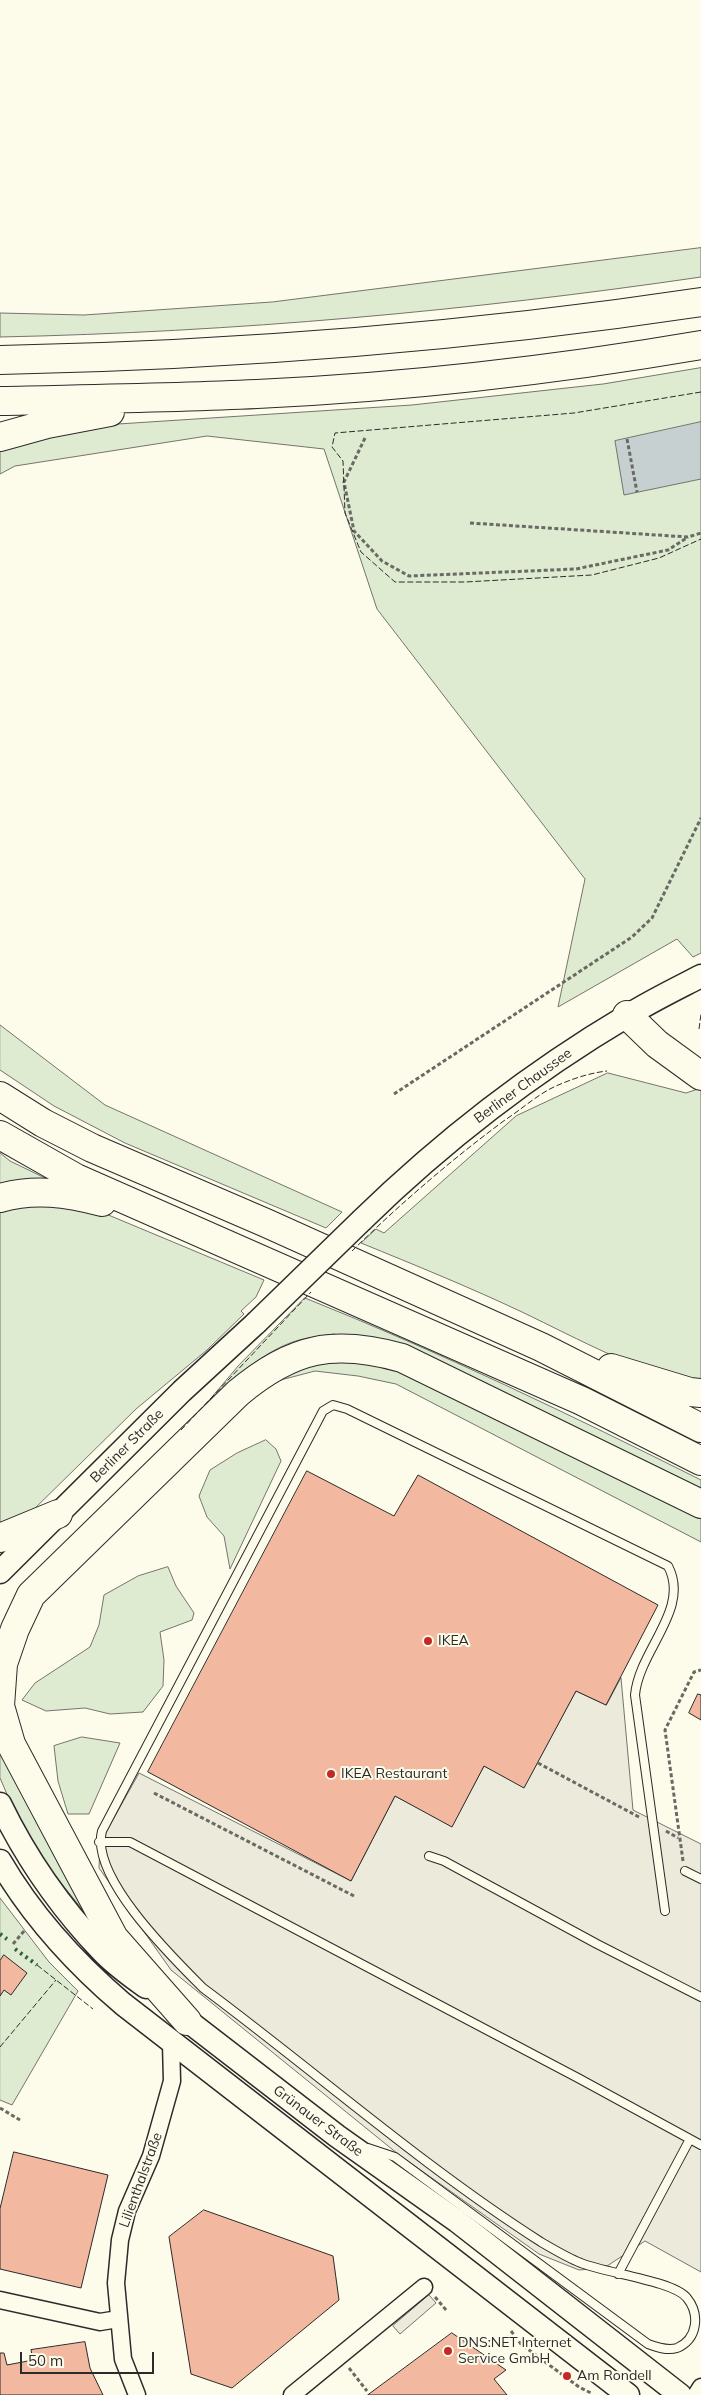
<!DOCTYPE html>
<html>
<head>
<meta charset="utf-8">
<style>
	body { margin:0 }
	#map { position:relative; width:701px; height:2395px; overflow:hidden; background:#fdfbea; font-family:Mulish,sans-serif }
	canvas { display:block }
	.scale { position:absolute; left:20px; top:2352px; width:134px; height:22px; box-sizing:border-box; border:2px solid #2b2b2b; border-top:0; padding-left:6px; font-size:15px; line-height:18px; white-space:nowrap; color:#2b2b2b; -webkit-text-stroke:4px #fdfbea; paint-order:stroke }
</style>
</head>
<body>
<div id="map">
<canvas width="701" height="2395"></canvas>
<div class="scale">50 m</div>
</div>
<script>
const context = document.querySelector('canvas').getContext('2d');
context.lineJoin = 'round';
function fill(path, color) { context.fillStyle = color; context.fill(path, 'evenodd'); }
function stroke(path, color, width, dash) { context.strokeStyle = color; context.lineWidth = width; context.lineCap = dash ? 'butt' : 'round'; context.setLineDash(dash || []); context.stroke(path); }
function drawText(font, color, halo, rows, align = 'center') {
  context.font = font + ' Mulish,sans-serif'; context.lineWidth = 4; context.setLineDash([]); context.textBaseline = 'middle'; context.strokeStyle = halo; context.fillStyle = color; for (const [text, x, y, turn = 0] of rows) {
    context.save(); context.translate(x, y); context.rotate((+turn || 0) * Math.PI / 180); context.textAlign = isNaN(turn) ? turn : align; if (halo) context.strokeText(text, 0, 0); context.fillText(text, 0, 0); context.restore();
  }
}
const green = new Path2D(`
	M 701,248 L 701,277 C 469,311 234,332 0,337 L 0,313 L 84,315 L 272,302 Z
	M 701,368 L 701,953 L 693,957 L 677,939 L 558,1007 L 585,879 L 377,609 L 324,449 L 207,436 L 15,466 L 0,474 L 0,445 L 72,429 L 118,424 L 412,405 L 603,384 Z
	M 0,1025 L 105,1105 L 342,1212 L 326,1228 L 125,1143 L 54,1106 L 0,1070 Z
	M 608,1073 L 686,1093 L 701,1088 L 701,1388 C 641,1373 578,1339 522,1312 C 469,1287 415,1265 361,1243 L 376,1229 L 384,1233 L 516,1116 Z
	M 0,1153 L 10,1161 L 45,1178 L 42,1181 L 0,1188 Z
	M 37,1200 L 106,1214 L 264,1280 L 256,1297 L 241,1311 L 244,1314 L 207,1350 L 136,1409 L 25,1518 L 0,1531 L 0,1207 Z
	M 305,1298 C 440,1352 571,1415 701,1480 L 701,1494 L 334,1334 C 323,1336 310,1337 299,1340 C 264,1350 232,1380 206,1404 L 239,1365 Z
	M 389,1361 L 701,1514 L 701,1542 L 396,1384 L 358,1376 L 315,1371 L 277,1381 L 301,1363 Z
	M 266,1440 L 276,1449 L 281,1461 L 230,1569 L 224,1536 L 207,1517 L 199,1496 L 210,1470 L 237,1453 Z
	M 168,1567 L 176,1586 L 194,1613 L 192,1620 L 160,1632 L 164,1660 L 163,1686 L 143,1712 L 110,1714 L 85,1708 L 46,1711 L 22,1700 L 35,1683 L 90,1647 L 99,1625 L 104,1595 L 138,1576 Z
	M 82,1737 L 120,1743 L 89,1814 L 68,1814 L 58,1781 L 54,1746 Z
	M 0,1739 L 90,1919 L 52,1872 L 30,1840 L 12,1806 L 0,1778 Z
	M 0,1898 L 49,1962 L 78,1991 L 12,2105 L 0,2100 Z`);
const parking = new Path2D(`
	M 621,1678 L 633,1810 L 701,1844 L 701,2272 L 645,2241 L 604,2268 L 579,2270 L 539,2254 L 398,2154 L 171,1970 L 99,1868 L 100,1843 L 139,1773 L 351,1881 L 395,1796 L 452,1826 L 484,1766 L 524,1787 L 576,1691 L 606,1705 Z
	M 429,2295 L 436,2303 L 400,2334 L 393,2326 Z`);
const water = new Path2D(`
	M 701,422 L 701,479 L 624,495 L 615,441 Z`);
const building = new Path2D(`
	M 307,1471 L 394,1516 L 418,1475 L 658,1605 L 606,1705 L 576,1691 L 524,1788 L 484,1766 L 452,1827 L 395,1796 L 351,1881 L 148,1772 Z
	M 698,1694 L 701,1695 L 701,1720 L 689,1713 Z
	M 4,1955 L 27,1973 L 11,1995 L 4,1990 L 0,1996 L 0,1961 Z
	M 14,2152 L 108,2175 L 81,2288 L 0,2269 L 0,2209 Z
	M 204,2210 L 333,2256 L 339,2300 L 232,2388 L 191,2374 L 169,2237 Z
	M 452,2333 L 506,2370 L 494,2379 L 507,2395 L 368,2395 Z
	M 85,2342 L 90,2368 L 103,2395 L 0,2395 L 0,2353 L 4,2353 L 7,2365 L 33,2360 L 31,2350 Z`);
const path = new Path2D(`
	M 365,438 L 344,482 L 354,531 L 382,561 L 409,576 L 576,569 L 668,550 L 688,537
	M 627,439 L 637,492
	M 470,523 L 688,537 L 701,533
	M 394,1094 L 632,937 L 652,918 L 701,818
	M 538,1763 L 639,1817
	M 154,1793 L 354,1896
	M 666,1831 L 678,1838
	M 683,1861 L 665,1730 L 694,1672 L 701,1670
	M 13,1944 L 25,1930
	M 0,2108 L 20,2120
	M 435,2297 L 447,2311
	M 511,2331 L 521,2344 L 579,2387 L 591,2393
	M 349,2368 L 367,2391`);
const lane = new Path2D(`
	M 99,1842 L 130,1842 L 578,2078 L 701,2145
	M 429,1856 L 444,1861 L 597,1944 L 701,1997
	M 685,1871 L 701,1879
	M 368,2148 L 395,2157 L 648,2344 C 656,2347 667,2351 677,2348 C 698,2339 700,2314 687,2298 C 674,2281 605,2273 581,2263 C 568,2258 553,2249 541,2242 C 422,2166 316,2072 203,1988 C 172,1957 90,1877 102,1831 L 323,1411 L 333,1405 L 347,1409 L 668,1566 C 691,1609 639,1650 635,1695 L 665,1911
	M 618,2274 L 690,2139`);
const street = new Path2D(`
	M 0,2300 L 100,2322 L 118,2319
	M 137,2395 L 123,2359 L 116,2283 L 120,2240 L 127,2211 L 151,2156 L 172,2081 L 171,2043
	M 292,2395 L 424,2287
	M 696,2395 L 701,2387`);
const secondary = new Path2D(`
	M 362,1220 C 442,1142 531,1073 627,1016 C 651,1001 676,989 701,976
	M 0,1572 L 182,1391 L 256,1323
	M 0,1804 C 26,1858 61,1908 102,1951 C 115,1965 131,1976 146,1987
	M 0,1861 C 32,1916 75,1963 123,2004 L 628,2395
	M 175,2011 L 337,2136 L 457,2221 L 680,2395`);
const highway = new Path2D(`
	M 0,360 C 235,355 468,337 701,302
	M 0,401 C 86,399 172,398 257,394 C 406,387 555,370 701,345
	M 0,437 L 47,424 L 110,412
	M 627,1015 L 657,1044 L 701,1076
	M 0,1096 L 43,1123 L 92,1148 L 266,1223 L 541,1347 L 701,1428
	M 0,1135 L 76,1178 L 582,1401 L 701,1461
	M 0,1198 C 35,1188 67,1193 102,1202
	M 611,1368 L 690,1392 L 701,1393
	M 0,1538 L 58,1514
	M 187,2021 L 114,1938 L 11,1744 L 0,1706 L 3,1664 L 15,1629 L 31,1595 L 238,1393 C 293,1347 334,1339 402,1358 L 701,1504`);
const secondaryBridge = new Path2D(`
	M 256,1323 L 362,1220`);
const hedge = new Path2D(`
	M 0,1934 L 7,1939
	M 15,1949 L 37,1965`);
const fence = new Path2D(`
	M 701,392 L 574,413 L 335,433 L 332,447 L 343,461 L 345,513 L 361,552 L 395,582 L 465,582 L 592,575 L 659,558 L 701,539
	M 699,1029 L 701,1014
	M 352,1251 C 400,1204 451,1160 505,1120 C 522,1109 538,1094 556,1086 C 572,1079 589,1073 607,1071
	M 181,1430 L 311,1292
	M 37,1965 L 93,2009
	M 0,2047 L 56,1980`);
const markers = [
	[428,1641,5,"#c62828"],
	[331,1774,5,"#c62828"],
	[448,2351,5,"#c62828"],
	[567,2376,5,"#c62828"]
];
const streetNames = [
	["Berliner Chaussee",523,1086,-36],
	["Berliner Straße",127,1446,-45],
	["Grünauer Straße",318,2121,37],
	["Lilienthalstraße",141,2180,-70]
];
const poiNames = [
	["IKEA",438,1641],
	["IKEA Restaurant",341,1774],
	["DNS:NET Internet",458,2343],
	["Service GmbH",458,2359],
	["Am Rondell",577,2376]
];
fill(green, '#deebd1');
stroke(green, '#74746e', 1);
fill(parking, '#eceadb');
stroke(parking, '#74746e', 1);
fill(water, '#c7d0d0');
stroke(water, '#74746e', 1);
fill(building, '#f2b8a0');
stroke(building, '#2b2b2b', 1);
stroke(lane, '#2b2b2b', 10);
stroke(street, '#2b2b2b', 19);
stroke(secondary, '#2b2b2b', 25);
stroke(highway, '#2b2b2b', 30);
stroke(path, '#6a6964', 3, [4, 2.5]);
stroke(lane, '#fdfbea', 8);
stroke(street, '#fdfbea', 16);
stroke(secondary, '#fdfbea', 22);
stroke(highway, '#fdfbea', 28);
stroke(secondaryBridge, '#2b2b2b', 25, []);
stroke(secondaryBridge, '#fdfbea', 22);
stroke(hedge, '#34623c', 4, [2.5, 4]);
stroke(fence, '#2b2b2b', 1, [6, 2.5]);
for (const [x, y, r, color] of markers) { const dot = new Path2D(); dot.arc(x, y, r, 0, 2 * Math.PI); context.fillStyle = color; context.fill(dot); stroke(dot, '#fdfbea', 2); }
drawText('14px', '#2b2b2b', '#fdfbea', streetNames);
drawText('14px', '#2b2b2b', '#fdfbea', poiNames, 'left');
</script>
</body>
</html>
